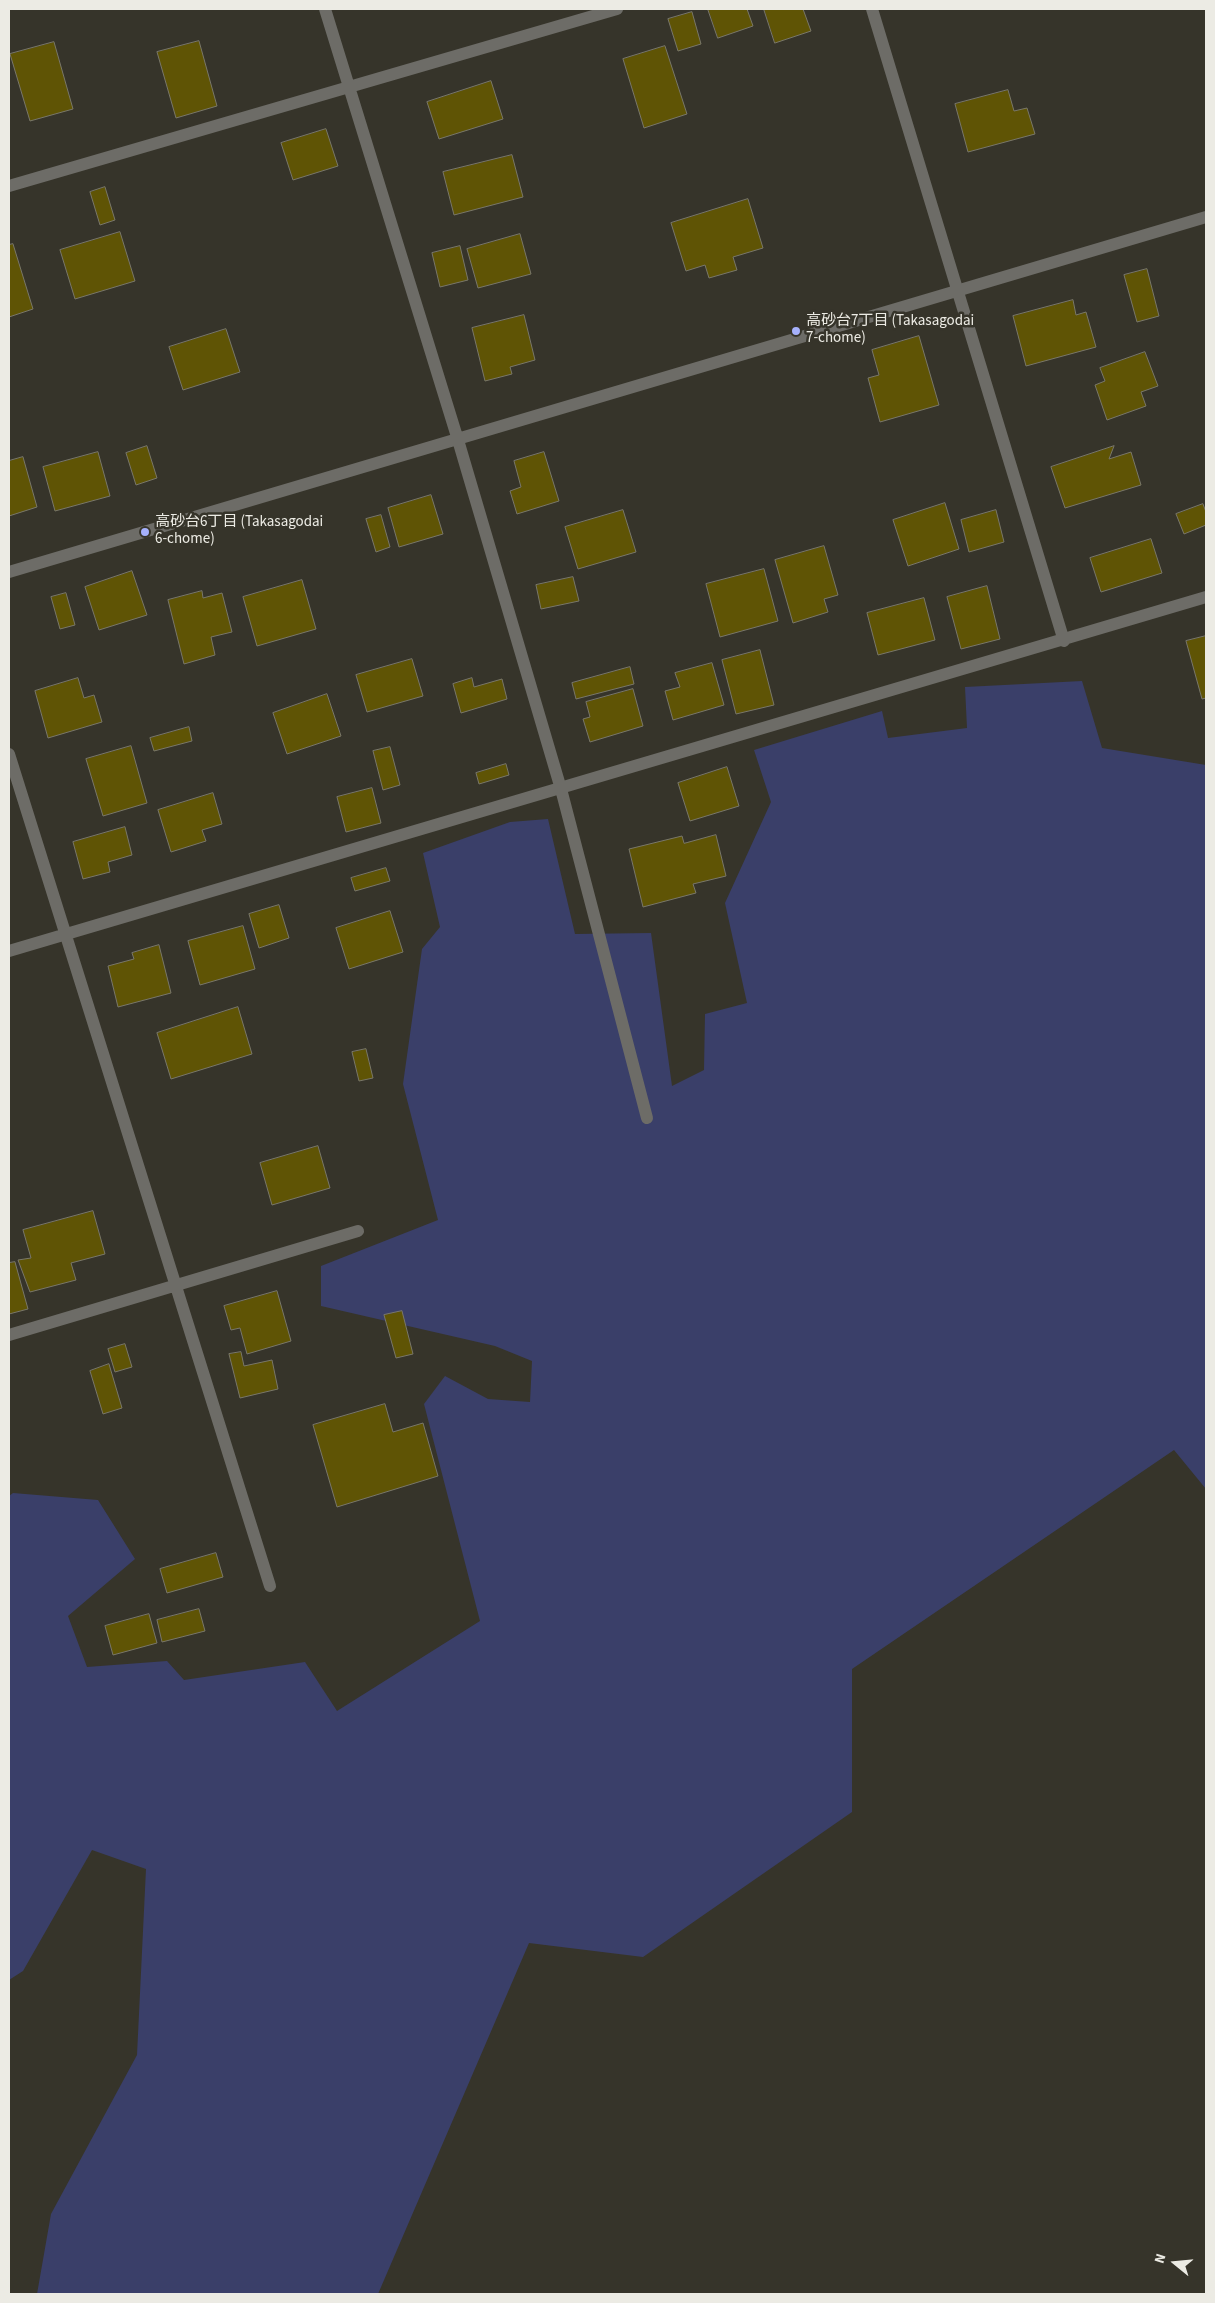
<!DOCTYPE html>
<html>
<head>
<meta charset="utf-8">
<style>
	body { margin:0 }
	#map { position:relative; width:1215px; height:2303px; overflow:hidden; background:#36342a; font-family:"Source Sans 3",sans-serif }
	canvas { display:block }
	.frame { position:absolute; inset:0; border:10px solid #ecebe4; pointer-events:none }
	.north { position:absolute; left:1150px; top:2238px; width:50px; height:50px; -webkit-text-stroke:4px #36342a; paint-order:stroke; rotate:287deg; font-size:14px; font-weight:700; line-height:20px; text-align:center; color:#ecebe4 }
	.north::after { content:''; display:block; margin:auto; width:18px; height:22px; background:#ecebe4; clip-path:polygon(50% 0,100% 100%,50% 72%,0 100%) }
</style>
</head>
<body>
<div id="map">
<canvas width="1215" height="2303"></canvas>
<div class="frame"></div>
<div class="north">N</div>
</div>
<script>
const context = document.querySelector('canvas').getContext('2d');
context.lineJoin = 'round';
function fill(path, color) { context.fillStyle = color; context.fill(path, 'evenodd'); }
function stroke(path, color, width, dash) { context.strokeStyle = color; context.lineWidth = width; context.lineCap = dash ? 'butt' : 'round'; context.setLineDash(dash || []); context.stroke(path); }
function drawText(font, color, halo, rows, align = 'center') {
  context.font = font + ' "Source Sans 3","Noto Sans JP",sans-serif'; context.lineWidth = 5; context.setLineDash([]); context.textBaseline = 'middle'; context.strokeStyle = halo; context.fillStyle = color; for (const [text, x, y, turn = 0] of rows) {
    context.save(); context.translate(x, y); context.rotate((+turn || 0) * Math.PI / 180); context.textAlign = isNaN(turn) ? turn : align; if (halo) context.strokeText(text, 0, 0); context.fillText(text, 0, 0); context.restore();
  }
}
const green = new Path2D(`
	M 1082,681 L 1102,748 L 1206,765 L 1206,1489 L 1174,1450 L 852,1669 L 852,1812 L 643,1957 L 529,1943 L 378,2294 L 37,2294 L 51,2214 L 137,2055 L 146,1869 L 92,1850 L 23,1971 L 9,1980 L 9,1496 L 13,1493 L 98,1500 L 135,1559 L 68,1616 L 87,1667 L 167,1661 L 184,1680 L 305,1662 L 337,1711 L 480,1621 L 424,1404 L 445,1376 L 488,1399 L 530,1402 L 532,1361 L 495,1346 L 321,1306 L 321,1266 L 438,1220 L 403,1084 L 422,949 L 440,927 L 423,853 L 510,822 L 548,819 L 575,934 L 651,933 L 672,1086 L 704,1070 L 705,1014 L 747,1003 L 725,903 L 771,802 L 754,750 L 882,711 L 888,738 L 967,728 L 965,687 Z`);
const building = new Path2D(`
	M 708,9 L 747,9 L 753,26 L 718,38 Z
	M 764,9 L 803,9 L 811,31 L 775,43 Z
	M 692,12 L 701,44 L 678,51 L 668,19 Z
	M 199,41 L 217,106 L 176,118 L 157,52 Z
	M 54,42 L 73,109 L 30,121 L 10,54 Z
	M 665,46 L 687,114 L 644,128 L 623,59 Z
	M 491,81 L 503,119 L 439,139 L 427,102 Z
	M 1008,90 L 1014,111 L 1027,108 L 1035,134 L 968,152 L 955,104 Z
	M 326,129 L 338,166 L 293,180 L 281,143 Z
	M 512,155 L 523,197 L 454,215 L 443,172 Z
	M 105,187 L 115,220 L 100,225 L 90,192 Z
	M 748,199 L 763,248 L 733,257 L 737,270 L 709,278 L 705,265 L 686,271 L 671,223 Z
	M 120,232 L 135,281 L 75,299 L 60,250 Z
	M 520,234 L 531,274 L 478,288 L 467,249 Z
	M 13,244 L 33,309 L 9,317 L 9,245 Z
	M 460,246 L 468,280 L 440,287 L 432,253 Z
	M 1147,269 L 1159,316 L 1137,322 L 1124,275 Z
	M 1073,300 L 1076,315 L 1086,312 L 1096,347 L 1026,366 L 1013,316 Z
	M 524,315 L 535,360 L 510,367 L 512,374 L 485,381 L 472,328 Z
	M 226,329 L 240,372 L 183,390 L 169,347 Z
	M 919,336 L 939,405 L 880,422 L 868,378 L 879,375 L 872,350 Z
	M 1145,352 L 1158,386 L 1141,392 L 1146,406 L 1107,420 L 1095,385 L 1105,381 L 1100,368 Z
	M 147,446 L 157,478 L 136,485 L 126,453 Z
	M 1114,446 L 1109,459 L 1131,452 L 1141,485 L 1065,508 L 1051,467 Z
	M 98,452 L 110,496 L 55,511 L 43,467 Z
	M 544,452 L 559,501 L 517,514 L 510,491 L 521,487 L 514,461 Z
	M 23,457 L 37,507 L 9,516 L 9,461 Z
	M 431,495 L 443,534 L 399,547 L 388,508 Z
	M 945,503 L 959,549 L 908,566 L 893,520 Z
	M 1203,504 L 1206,512 L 1206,525 L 1184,534 L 1176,514 Z
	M 623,510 L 636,552 L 578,569 L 565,527 Z
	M 996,510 L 1004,542 L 969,552 L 961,520 Z
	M 381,515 L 390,547 L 376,552 L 366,519 Z
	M 1151,539 L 1162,573 L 1101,592 L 1090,558 Z
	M 824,546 L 838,595 L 824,599 L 828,612 L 793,623 L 775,560 Z
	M 764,569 L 778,621 L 720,637 L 706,584 Z
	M 132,571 L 147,615 L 99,630 L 85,587 Z
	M 573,577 L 579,601 L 541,609 L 536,585 Z
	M 302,580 L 316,629 L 257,646 L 243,597 Z
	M 987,586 L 1000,639 L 961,649 L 947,597 Z
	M 202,591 L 203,598 L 222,593 L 232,632 L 211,637 L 215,655 L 184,664 L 168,600 Z
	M 66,593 L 75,625 L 60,629 L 51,597 Z
	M 924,598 L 935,640 L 878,655 L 867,613 Z
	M 1206,636 L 1206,698 L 1202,699 L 1186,641 Z
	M 760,650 L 774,705 L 736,714 L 722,660 Z
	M 412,659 L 423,696 L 367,712 L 356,675 Z
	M 712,663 L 724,705 L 673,720 L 665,691 L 680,687 L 675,673 Z
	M 630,667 L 634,684 L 576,699 L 572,683 Z
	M 78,678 L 84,698 L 94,695 L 102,722 L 48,738 L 35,691 Z
	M 472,678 L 474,687 L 502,679 L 507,699 L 461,713 L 453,684 Z
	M 633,689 L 643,726 L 590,742 L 583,719 L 590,717 L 586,702 Z
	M 327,694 L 341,736 L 287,754 L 273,713 Z
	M 189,727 L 192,741 L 154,751 L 150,738 Z
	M 131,746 L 147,803 L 103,816 L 86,759 Z
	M 390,747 L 400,785 L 383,790 L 373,751 Z
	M 506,764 L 509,775 L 479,784 L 476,773 Z
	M 727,767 L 739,806 L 690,821 L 678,783 Z
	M 372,788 L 381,823 L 346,832 L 337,797 Z
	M 213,793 L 222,824 L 202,830 L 206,841 L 171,852 L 158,810 Z
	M 125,827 L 132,855 L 108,862 L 110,872 L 83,879 L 73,842 Z
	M 716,835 L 726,876 L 693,884 L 696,893 L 643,907 L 629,849 L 682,836 L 684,843 Z
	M 386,868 L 390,881 L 355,891 L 351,878 Z
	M 279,905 L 289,938 L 259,948 L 249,914 Z
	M 390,911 L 403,952 L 349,969 L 336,928 Z
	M 243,926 L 255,969 L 200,985 L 188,941 Z
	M 159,945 L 171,993 L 118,1007 L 108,966 L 134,959 L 132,953 Z
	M 238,1007 L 252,1054 L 171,1079 L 157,1033 Z
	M 366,1049 L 373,1078 L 359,1081 L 352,1052 Z
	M 318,1146 L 330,1188 L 272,1205 L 260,1163 Z
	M 93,1211 L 105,1254 L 71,1263 L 76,1280 L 30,1292 L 18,1260 L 31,1258 L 23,1230 Z
	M 15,1262 L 28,1309 L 9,1314 L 9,1263 Z
	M 277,1291 L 291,1341 L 247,1354 L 240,1328 L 231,1330 L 224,1306 Z
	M 402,1311 L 413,1354 L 396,1358 L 384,1315 Z
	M 125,1344 L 132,1367 L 115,1372 L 108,1349 Z
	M 241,1352 L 244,1366 L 272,1360 L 278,1389 L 240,1398 L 229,1354 Z
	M 109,1364 L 122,1408 L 103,1414 L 90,1371 Z
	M 385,1404 L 393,1432 L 423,1423 L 438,1476 L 337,1507 L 313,1425 Z
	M 216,1553 L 223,1577 L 167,1593 L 160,1569 Z
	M 199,1609 L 205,1631 L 162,1642 L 157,1620 Z
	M 149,1614 L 157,1643 L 113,1655 L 105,1626 Z`);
const street = new Path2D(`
	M 325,9 L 458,440 L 561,789 L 647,1118
	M 872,9 L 1064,641
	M 9,186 L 617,9
	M 9,572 L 1206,217
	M 9,754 L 270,1586
	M 9,951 L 1206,597
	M 9,1335 L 358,1231`);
const markers = [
	[796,331,5,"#a6b1fc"],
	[145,532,5,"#a6b1fc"]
];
const poiNames = [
	["高砂台7丁目 (Takasagodai",806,322],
	["7-chome)",806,339],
	["高砂台6丁目 (Takasagodai",155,523],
	["6-chome)",155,540]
];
fill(green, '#3a3f69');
fill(building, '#5f5405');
stroke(building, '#79776a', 1);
stroke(street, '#6d6c67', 12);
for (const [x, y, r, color] of markers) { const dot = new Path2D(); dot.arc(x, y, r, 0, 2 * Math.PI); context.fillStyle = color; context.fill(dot); stroke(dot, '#36342a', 2); }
drawText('15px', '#ecebe4', '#36342a', poiNames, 'left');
</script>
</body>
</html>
